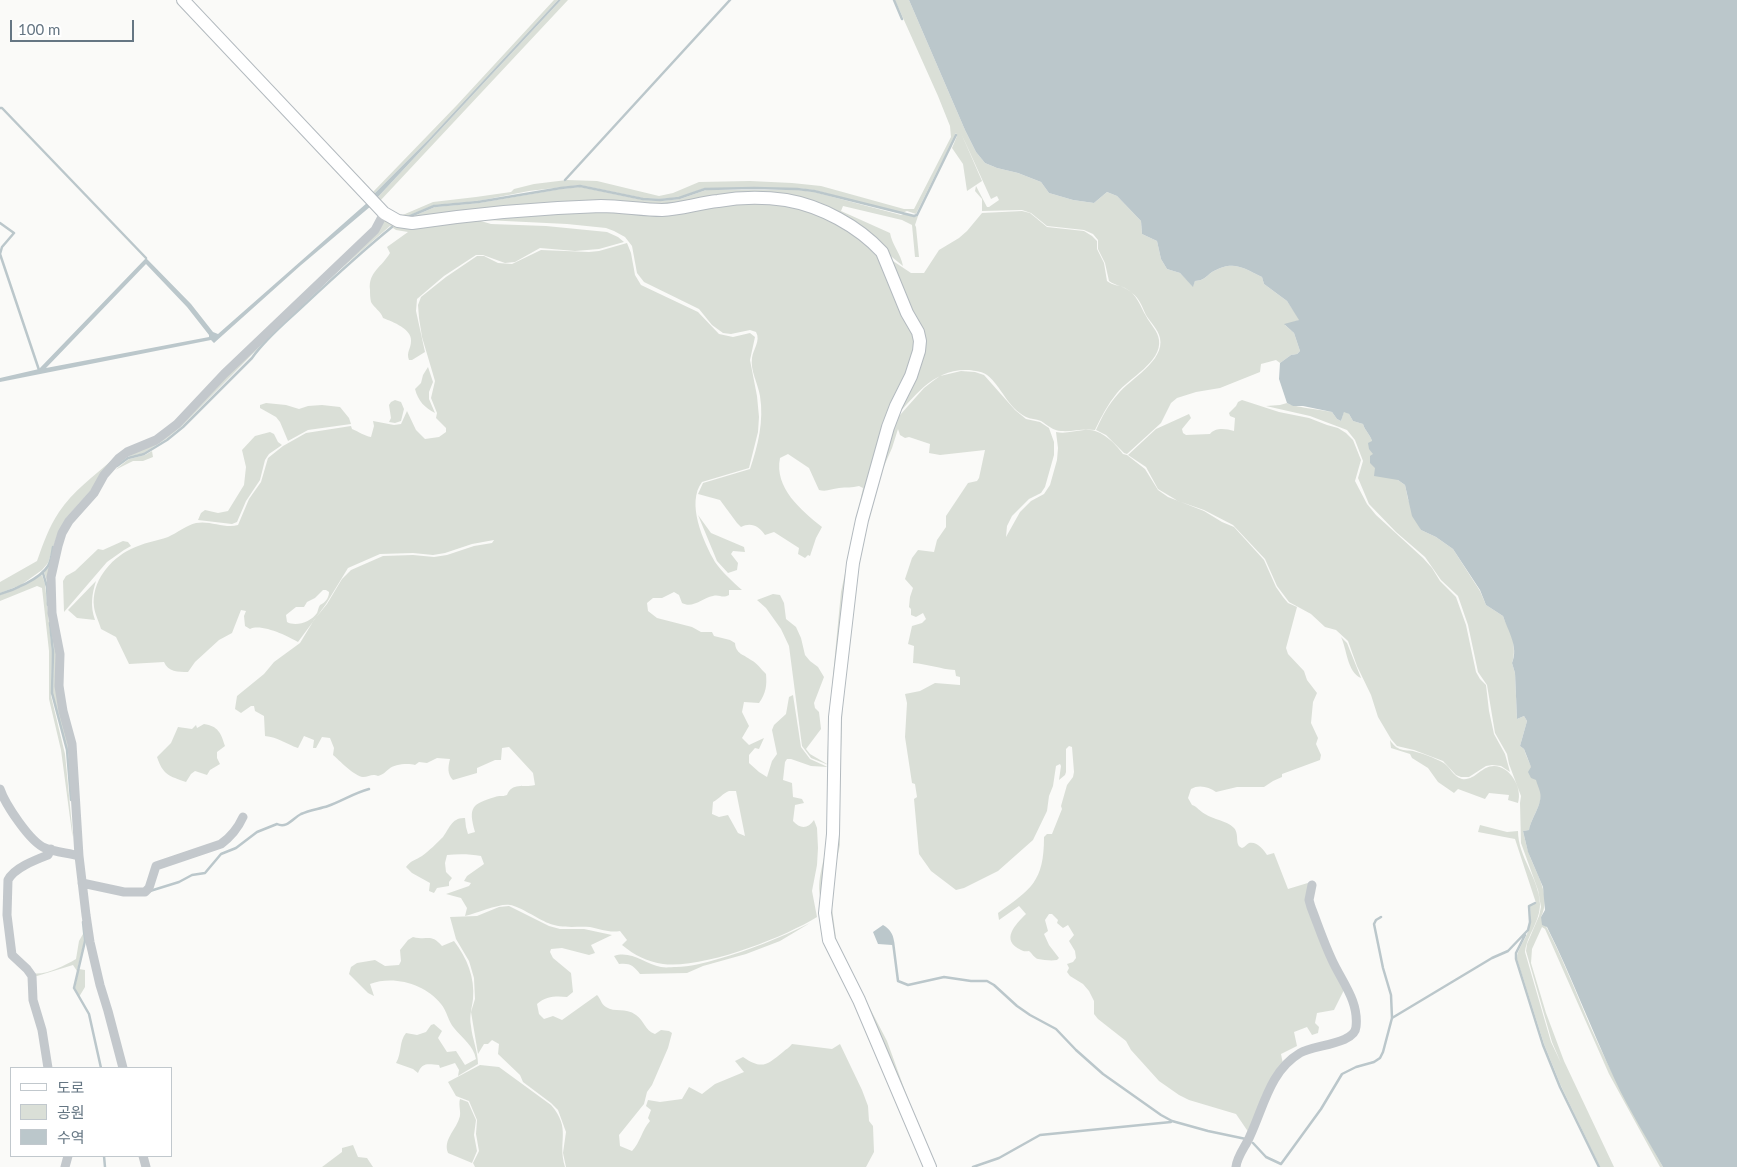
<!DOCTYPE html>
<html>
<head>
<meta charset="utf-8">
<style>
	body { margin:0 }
	#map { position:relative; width:1737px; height:1167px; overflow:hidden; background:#fafaf8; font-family:Lato,"Noto Sans KR",sans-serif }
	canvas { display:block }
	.legend { position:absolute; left:10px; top:1067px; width:162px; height:90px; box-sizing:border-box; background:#fff; border:1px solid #c1c8cd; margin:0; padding:6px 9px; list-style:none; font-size:15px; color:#657683 }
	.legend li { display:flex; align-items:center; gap:10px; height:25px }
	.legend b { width:25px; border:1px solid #c1c8cd }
	.scale { position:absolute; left:10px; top:20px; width:124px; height:22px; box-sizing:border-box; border:2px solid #657683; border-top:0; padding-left:6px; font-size:15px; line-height:18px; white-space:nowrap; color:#657683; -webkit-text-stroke:4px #fff; paint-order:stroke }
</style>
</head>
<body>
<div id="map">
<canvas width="1737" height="1167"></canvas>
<ul class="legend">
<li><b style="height:6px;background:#fff"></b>도로</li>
<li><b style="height:14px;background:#dadfd7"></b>공원</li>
<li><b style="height:14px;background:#bbc7cb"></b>수역</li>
</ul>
<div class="scale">100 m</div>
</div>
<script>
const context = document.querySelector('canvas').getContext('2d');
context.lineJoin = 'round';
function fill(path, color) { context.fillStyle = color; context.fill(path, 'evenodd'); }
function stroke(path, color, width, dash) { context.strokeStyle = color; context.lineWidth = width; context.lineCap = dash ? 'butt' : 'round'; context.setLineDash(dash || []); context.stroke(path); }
const green = new Path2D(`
	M 186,0 L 189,0 L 247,58 L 289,105 L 372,193 L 457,105 L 554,0 L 558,0 L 429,139 L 374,194 L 377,198 L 561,0 L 568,0 L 380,201 L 398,217 L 433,202 L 476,197 L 511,192 L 514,189 L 534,184 L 567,180 L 597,181 L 659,196 L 673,193 L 699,182 L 750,181 L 792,183 L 821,186 L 904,209 L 914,209 L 951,137 L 950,126 L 938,96 L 895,0 L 909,0 L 965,130 L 976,152 L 985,163 L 997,168 L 1018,173 L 1041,182 L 1049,193 L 1073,200 L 1094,203 L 1107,192 L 1117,196 L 1141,221 L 1142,234 L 1157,241 L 1161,259 L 1167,269 L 1180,273 L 1193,286 L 1195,281 C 1205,280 1205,277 1212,272 C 1233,260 1242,267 1262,277 L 1264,284 L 1287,301 L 1300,320 L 1285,325 L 1294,333 L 1300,351 L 1297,354 L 1291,355 L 1280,363 L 1276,360 L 1261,364 L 1260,372 L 1220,388 L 1196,392 L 1177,398 L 1171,403 L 1161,423 L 1127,454 L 1124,453 L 1106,435 L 1096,430 C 1102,417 1108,405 1118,394 C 1130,379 1165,361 1160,338 C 1158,329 1151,323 1146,315 C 1142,307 1140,299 1132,293 C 1125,286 1116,286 1109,281 L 1105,263 L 1098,249 L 1098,240 L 1093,234 L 1084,230 L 1047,226 L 1031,213 L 1022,210 L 982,211 L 982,199 L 975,191 L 976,186 L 987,207 L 989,207 L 999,200 L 997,196 L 991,199 L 961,133 L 982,181 L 967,191 L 963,164 L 952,148 L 957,136 L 956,133 L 916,214 L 907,211 L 902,213 L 814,190 L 797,188 L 705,188 L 680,197 L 661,199 L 643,198 L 580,185 L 529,191 L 478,201 L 434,205 L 403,218 L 409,218 L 435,207 L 479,203 L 561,189 L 580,187 L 643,200 L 661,201 L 680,199 L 706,190 L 797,190 L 814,192 L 901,215 L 906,213 L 915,217 L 918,216 L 915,225 L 916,227 L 919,257 L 915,257 L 912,225 L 902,220 L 843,206 L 841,211 L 890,233 C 892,245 901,254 903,266 L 856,228 L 836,215 L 801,201 L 769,196 L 723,197 L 666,206 L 609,203 L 506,210 L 403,221 L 394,217 L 388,212 L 329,154 L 234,50 Z
	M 774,201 L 824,215 L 876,249 L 916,343 L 869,479 L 831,766 L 811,758 L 802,746 L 789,646 L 781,629 L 766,608 L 757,600 L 773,594 L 780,595 L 784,603 L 786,619 L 796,627 L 801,638 L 805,655 L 810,661 L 818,667 L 824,677 L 814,703 L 815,708 L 819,712 L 821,729 L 806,749 L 810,754 L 827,764 L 829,717 L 841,592 L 863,488 L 859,486 C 852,488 846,487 839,488 C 831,489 827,492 819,490 L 809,468 L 788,454 L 780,458 C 774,488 801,510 822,527 L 816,538 L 810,556 L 808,555 L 805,558 L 798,554 L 799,548 L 774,532 L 765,535 C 759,526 751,522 741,527 L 737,523 L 720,500 L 698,494 L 703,483 L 750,469 C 758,445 764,421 760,396 C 758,384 750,370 752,358 C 753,349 761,341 756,332 L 750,330 L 731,334 L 723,333 L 712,325 L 699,309 L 644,282 L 637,273 L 632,246 L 625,237 L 614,231 L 606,228 L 567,224 L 485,220 L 507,214 Z
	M 1022,211 L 1030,213 L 1047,227 L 1084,231 L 1092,236 L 1097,241 L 1097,249 L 1104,263 L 1107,281 C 1113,286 1119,285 1125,288 C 1137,294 1140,306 1146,316 C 1150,324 1158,331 1159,340 C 1162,362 1129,378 1117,393 C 1108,404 1101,417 1095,430 C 1083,428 1073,432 1061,431 C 1054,431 1047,425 1041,421 C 1036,419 1030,419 1026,417 C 1007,407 1002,387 987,375 C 982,371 975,371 969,370 C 933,368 914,397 892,421 L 921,351 L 890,259 L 911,273 L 924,273 L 939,250 L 959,238 L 967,231 L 982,213 Z
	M 390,219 L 474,219 L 491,224 L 546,226 L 607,232 L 618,237 L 624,242 L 599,249 L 575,251 L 540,248 L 515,262 L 505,263 L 483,255 L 476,255 L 444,276 L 417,299 L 416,311 L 425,352 L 412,360 L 409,360 C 406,352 411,349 411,341 C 412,329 393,322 383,318 C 381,311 374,308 371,302 C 370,298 370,293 370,290 C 368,272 382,267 390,253 L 387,247 L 408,232 L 396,230 L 390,226 L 335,274 L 281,325 L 182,426 L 166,439 L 144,453 L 127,457 L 115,464 L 157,440 L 380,221 Z
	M 627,243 L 631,253 L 635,275 L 641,285 L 698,312 L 719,334 L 733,337 L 750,333 L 755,337 L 750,360 L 757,396 L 759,417 L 758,432 L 749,468 L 702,482 C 686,503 703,541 715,562 C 722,572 733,582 742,590 L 729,590 L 729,595 C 722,599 720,594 713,596 C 702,598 693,609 682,603 L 679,595 L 674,592 L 662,598 L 653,598 L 647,603 L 648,611 L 657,618 L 692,627 L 701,632 L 712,632 L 714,636 L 730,640 L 735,643 C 736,654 743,654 751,660 C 757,663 761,669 766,674 C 767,686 766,693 759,703 L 744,702 L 742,712 L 749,726 L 742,738 L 749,745 L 764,738 L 759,749 L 755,748 L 749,755 L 749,763 L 759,772 L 767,777 L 772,761 L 777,754 L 772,730 L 774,725 L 786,714 L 789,697 L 793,695 L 801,747 L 810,759 L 832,769 L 831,834 L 821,899 C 815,882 826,856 828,838 C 830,814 828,790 828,767 L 811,766 L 791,759 L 787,759 L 785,762 L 783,780 L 792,783 L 793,797 L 802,799 L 804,803 L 795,805 L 793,821 C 800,829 808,829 814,820 L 817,828 L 818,848 L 817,865 L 812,891 L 817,917 C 783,938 703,969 663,964 C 648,962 634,955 622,945 L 627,940 L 620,931 C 609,933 601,929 590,927 C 575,926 563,929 548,923 C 538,919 519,906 510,905 C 500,903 478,913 465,916 L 467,908 L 461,898 L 446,894 L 469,886 L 471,883 L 464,881 L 467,876 L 484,864 L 481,856 C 470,854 458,854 447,855 L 445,863 L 446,872 L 452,878 L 449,882 L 449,886 L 437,888 L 434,893 L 429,891 L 430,883 L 412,873 L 406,867 C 411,860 416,860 422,856 C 429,851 437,843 443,837 C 449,829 452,817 465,818 L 466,827 L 468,834 L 475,832 C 468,807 472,804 495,797 C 499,795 502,797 507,795 C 512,782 523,788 535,785 L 533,773 L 509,747 L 502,748 L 501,760 L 495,760 L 477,768 L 477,773 L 453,780 C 447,774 448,767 450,759 L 437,758 L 427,763 L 419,762 L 415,765 C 408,763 394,764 389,769 C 385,772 384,774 378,776 C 372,773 369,777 363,777 C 354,776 339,760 333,755 L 334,748 L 330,738 L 322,737 L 316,748 L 313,748 L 314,740 L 304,736 L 298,748 C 286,744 278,737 265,736 L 264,716 L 255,711 L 254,706 L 251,706 L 241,713 L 235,709 L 237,696 L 264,674 L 274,662 L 300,643 L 314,620 L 327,604 L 342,579 L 351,570 L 383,556 L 413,555 L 434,557 L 447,555 L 474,546 L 492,543 L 494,540 L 472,544 L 445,553 L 433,555 L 413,553 L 380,554 L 348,568 L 326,604 L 298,642 C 288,636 261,623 250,629 L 245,626 L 244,616 L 246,611 L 241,610 L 232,633 L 219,640 L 195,662 L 188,672 C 178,672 168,672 164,662 L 129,664 L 116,637 L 101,629 C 99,622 95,614 94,607 C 91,582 110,559 131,549 C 143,543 156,541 168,537 C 177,533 187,525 196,523 C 210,520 225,529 238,525 L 249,499 L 261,482 L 268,458 L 283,446 L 306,433 L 351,426 L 352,429 C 358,431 364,436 371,437 L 374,426 L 373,421 L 394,425 L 401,424 L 407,411 L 416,430 L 425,439 L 439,437 L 446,432 L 446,428 L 436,418 L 437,413 L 431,398 L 435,381 L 422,337 L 419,318 L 418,305 L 421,297 L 446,277 L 477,256 L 484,256 L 498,263 L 512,264 L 541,250 L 589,252 L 599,251 ZM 323,590 L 326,590 L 329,592 C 329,598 325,603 320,605 C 318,608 318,611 317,613 C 311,622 296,627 287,622 L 286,615 L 296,607 L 304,607 L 307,602 L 315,598 ZM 729,791 L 736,791 L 745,836 L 738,833 L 728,815 L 719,817 L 712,814 L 713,802 C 719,799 723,793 729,791 Z
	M 428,367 L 433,382 L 429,392 L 429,399 L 435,413 C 425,408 418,401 415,389 L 421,383 L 423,375 Z
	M 961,371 L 975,372 L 984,375 L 1015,410 L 1026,419 L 1040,422 L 1049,428 L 1054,442 L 1054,455 L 1045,487 L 1041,493 L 1029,499 L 1012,516 L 1007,526 L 1006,537 L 1020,512 L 1031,501 L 1044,494 L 1050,485 L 1057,460 L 1058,448 L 1056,432 C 1065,434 1074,431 1084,430 C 1100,428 1114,442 1123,454 L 1127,455 L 1145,469 L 1158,490 L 1168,497 L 1204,511 L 1222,522 L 1234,527 L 1264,560 L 1276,587 L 1283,597 L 1288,603 L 1297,607 L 1286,648 L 1288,654 L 1304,671 L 1307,680 L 1317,693 L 1313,702 L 1311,723 L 1318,738 L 1316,744 L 1321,755 L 1320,760 L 1282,774 L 1282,777 L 1273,781 L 1264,787 L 1237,787 L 1216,792 C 1209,787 1199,784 1191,789 L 1188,798 L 1192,805 C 1198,807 1199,811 1205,814 C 1214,820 1226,820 1234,828 C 1240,835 1234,845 1242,848 C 1245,847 1247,844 1249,843 C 1257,841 1264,850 1267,855 L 1274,853 L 1288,889 L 1311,882 L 1308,893 L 1308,905 L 1326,951 L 1345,988 L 1334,1010 L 1317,1013 L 1315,1023 L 1319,1027 L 1318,1033 L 1312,1035 L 1307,1027 L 1294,1032 L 1297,1046 L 1281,1054 L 1283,1064 L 1273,1079 L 1264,1096 L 1249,1133 L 1236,1114 L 1189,1100 L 1179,1095 L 1159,1081 L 1131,1050 L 1126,1041 L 1098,1019 L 1094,1014 L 1094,1001 L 1089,991 L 1083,984 L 1070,976 L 1067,972 L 1069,968 L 1067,964 L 1073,962 L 1076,958 L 1075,951 L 1069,941 L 1074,935 L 1068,925 L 1063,928 L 1057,923 L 1058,920 L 1052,914 L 1049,914 L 1045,920 L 1048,931 L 1044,934 L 1049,945 L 1059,958 L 1057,960 C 1051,961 1044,960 1038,959 C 1034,958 1032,953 1029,951 C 1027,951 1024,952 1021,950 C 1000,940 1015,925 1026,914 L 1019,906 L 999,920 L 998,913 C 1031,889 1044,882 1044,837 L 1047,834 L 1052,834 L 1062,809 L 1061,806 L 1067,785 L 1073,777 L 1074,772 L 1072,747 L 1069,746 L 1066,749 L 1066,772 L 1065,775 L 1059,780 L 1061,766 L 1060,764 L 1056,766 L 1053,786 L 1049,796 L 1047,811 L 1033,840 L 998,871 L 964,888 L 956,890 L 931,871 L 919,854 L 914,799 L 917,797 L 915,784 L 912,783 L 905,737 L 907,703 L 905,694 L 920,691 L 935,683 L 960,685 L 960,677 L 956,676 L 955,670 C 940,669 928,664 913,663 L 914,646 L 908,644 L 912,626 L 922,623 L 926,619 L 923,613 L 916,617 L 911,615 L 911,609 L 909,607 L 910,597 L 913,588 L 905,579 L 912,558 L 918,550 L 934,552 L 937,540 L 946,527 L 946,516 L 968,483 L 977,481 L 979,478 L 985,450 L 940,455 L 929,453 L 930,444 L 909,437 L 905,438 L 900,435 L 898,429 L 892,448 L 874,489 L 855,578 L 843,692 L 839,810 L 840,845 L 835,868 L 832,908 L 837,945 L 887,1041 L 908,1099 L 909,1112 L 915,1117 L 935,1167 L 931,1167 L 861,999 L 832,942 L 829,929 L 828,907 L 836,827 L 837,728 L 840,699 L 855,562 L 868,503 L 892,424 L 924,388 L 933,381 L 940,376 Z
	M 395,400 L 401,402 L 404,409 L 401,421 L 395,423 L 389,422 L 391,418 L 389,405 L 391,402 Z
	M 1242,400 L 1279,412 L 1309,418 L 1327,425 L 1338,428 L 1346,433 L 1353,440 L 1361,460 L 1355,481 L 1367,504 L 1376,515 L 1423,558 L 1432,568 L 1440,581 L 1456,597 L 1466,625 L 1476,672 L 1480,679 L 1486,685 L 1489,711 L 1494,734 L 1505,754 L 1510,772 L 1501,766 L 1492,765 L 1486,766 L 1469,777 L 1461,777 L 1456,775 L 1443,761 L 1414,750 L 1397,746 L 1391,739 L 1378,717 L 1371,695 L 1357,666 L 1348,641 L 1336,630 L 1325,627 L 1311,614 L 1289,602 L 1277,586 L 1265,559 L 1233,525 L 1204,510 L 1178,501 L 1158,489 L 1146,467 L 1128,455 L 1156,429 L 1189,414 L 1191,418 L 1182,429 L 1183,433 L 1186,435 L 1210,434 C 1216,427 1226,429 1234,431 L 1235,418 L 1230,416 L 1229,413 L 1236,406 L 1238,402 Z
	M 266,403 L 286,405 L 299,409 L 308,406 L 322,405 L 340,407 L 349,418 L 351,424 L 308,430 L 288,441 L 280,422 L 276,417 L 260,408 L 260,405 Z
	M 1287,403 C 1293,407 1322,410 1332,412 L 1337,419 L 1341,421 L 1344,411 L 1349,414 L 1353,421 L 1363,424 C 1365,431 1370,434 1372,441 L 1398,480 L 1405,485 L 1408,499 L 1421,530 L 1436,537 L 1453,549 L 1480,591 L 1486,605 L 1503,616 C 1505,623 1510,628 1512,635 C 1514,643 1515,656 1512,663 L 1515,673 L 1517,719 L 1524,716 L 1527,721 L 1520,746 L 1524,749 C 1528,763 1539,779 1541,793 C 1542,805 1531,818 1529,830 L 1523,831 C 1525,838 1526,846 1529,854 C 1536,874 1552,895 1541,917 C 1561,953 1575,991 1591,1028 C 1612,1076 1638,1121 1663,1167 L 1660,1167 L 1609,1074 L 1545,929 L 1542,927 L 1532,949 L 1531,963 L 1546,1013 L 1564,1061 L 1614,1167 L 1600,1167 L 1561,1086 L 1544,1044 L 1517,959 C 1517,949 1525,941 1528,931 C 1531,923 1531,915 1530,906 L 1536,903 L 1515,839 L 1478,832 L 1480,825 L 1507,832 L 1518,831 C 1518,857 1539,878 1540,904 C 1540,922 1527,935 1525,952 L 1551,1042 L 1561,1063 L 1552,1042 L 1526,951 L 1527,944 L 1539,916 L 1541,907 L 1538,890 L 1521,843 L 1520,803 L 1521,796 L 1509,764 L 1507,754 L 1495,733 L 1487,685 L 1478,672 L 1468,625 L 1458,596 L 1441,580 L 1425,557 L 1396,532 L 1369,504 L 1358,478 L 1363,461 L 1355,440 L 1347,430 L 1310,416 L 1266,406 L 1280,405 Z
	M 270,432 L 274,434 L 278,442 L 282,445 L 269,454 L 265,460 L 260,480 L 246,501 L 237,522 L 232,524 L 198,520 L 201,513 L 205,510 L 218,513 L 228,511 L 244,485 L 246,467 L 242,450 L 255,436 Z
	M 152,451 L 153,457 L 143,461 L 133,461 L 115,470 L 129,459 L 145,455 Z
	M 112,460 L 99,481 L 66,518 L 57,536 L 48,563 L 42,570 L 21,585 L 0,593 L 0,582 L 37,561 C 43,544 49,527 59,512 C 73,491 94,476 112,460 Z
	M 698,515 L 711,533 L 744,547 L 745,552 L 733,551 L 731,554 L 738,563 L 737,570 L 728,573 L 717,561 Z
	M 71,518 L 50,576 L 70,743 L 68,753 L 53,696 L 54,651 L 47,581 L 44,572 L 49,566 Z
	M 123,541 L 128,542 L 131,546 L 124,550 L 107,562 L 64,612 L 63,581 L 66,576 L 75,571 L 98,549 L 103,550 Z
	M 42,575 L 45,584 L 52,652 L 51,696 L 65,754 L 73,837 L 72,833 L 61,750 L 49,699 L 49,651 L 42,588 L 37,586 L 0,601 L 0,595 L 21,587 Z
	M 96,581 C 92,594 90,606 95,620 L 77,618 L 68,610 Z
	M 1341,637 L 1347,643 L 1361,678 C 1347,672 1347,649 1341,637 Z
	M 204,724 C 218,726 221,733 225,746 L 217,752 L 217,758 L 220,764 L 210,770 L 207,775 L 195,771 L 191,774 L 186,782 C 169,776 163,775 157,757 L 171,743 L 178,727 L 192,729 L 196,725 L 197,728 Z
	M 1390,740 C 1392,743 1395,747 1398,748 C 1402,751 1408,750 1413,751 C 1421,753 1435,758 1442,762 C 1450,766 1453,777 1462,779 C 1475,781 1481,766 1494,766 C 1510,766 1523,788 1518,803 L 1508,800 L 1509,795 L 1489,793 L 1485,799 L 1458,789 L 1454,793 L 1438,782 L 1428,768 L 1412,758 L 1410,754 L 1391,748 Z
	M 509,906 L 549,926 L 560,929 L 584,929 L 612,935 L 591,945 L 595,953 L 589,955 L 562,948 L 551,949 L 550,952 L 553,958 L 571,973 L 573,992 L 567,997 C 556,996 546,996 537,1004 L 539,1014 L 544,1019 L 553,1016 L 562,1020 L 597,995 C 601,999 601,1004 606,1007 C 615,1013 625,1007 636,1015 C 644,1020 645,1031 655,1034 L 661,1030 L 669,1031 L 672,1033 L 668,1048 L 652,1085 L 647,1092 L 644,1104 L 619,1135 L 620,1146 L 632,1151 C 640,1143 642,1130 650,1121 L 648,1118 L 651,1110 L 646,1106 L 648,1100 L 660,1102 L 682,1099 L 689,1087 L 702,1094 L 715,1084 L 744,1072 L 735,1061 L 743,1057 C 762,1070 767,1065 783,1052 C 786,1049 789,1048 792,1044 L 832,1049 L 840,1044 L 862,1090 L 868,1106 L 869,1121 L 873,1126 L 874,1152 L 866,1167 L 566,1167 L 563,1153 L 566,1132 L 558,1110 L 551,1103 L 523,1082 L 520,1075 L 498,1054 L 499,1044 L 492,1040 L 488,1044 L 484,1044 L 478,1054 L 471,1012 L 475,999 L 474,978 L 469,961 L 456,939 L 450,917 L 477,916 L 499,907 Z
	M 810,923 L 780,941 L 767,946 L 746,954 L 703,966 L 687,973 L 640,974 C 633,965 630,963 619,964 L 614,956 C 631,950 645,964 661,967 C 666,968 672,967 676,967 C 690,967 704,963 718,959 C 750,950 780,938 810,923 Z
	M 83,934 L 84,942 L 77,971 L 73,965 L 37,976 L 32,975 L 31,973 C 45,976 64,966 76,959 L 79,941 Z
	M 413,937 C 429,941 430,933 442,946 L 454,941 C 467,958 475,977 473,999 C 472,1008 469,1016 471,1026 C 472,1038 478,1051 478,1064 L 458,1076 L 459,1070 L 455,1063 L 440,1068 L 439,1065 C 428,1064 422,1062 418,1073 L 413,1069 L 396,1063 C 402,1053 399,1041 406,1033 L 417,1035 L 426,1032 L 431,1025 L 434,1024 L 442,1031 L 438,1038 L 447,1052 L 456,1051 L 465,1065 L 476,1059 C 473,1045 463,1039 454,1028 C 448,1021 447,1011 441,1004 C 425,984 394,975 370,984 L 374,996 L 368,993 L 349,974 L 351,967 L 357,963 L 375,960 L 385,966 L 399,965 L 401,961 L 400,950 L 408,940 Z
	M 79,969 L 85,970 L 85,987 L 79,997 L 75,988 Z
	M 480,1065 L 499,1067 L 551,1105 C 572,1129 557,1141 565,1167 L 475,1167 L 473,1163 L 479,1151 L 476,1134 L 477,1120 L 469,1101 L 456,1096 L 448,1082 Z
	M 460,1099 L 468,1102 L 476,1120 L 474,1135 L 477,1151 L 472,1163 L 448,1153 C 443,1140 455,1131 459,1119 C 462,1113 458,1106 460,1099 Z
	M 353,1145 L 358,1157 L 367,1158 L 373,1167 L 322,1167 L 342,1152 L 342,1148 Z`);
const water = new Path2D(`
	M 558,0 L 561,0 L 377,198 L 374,194 L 429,139 Z
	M 909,0 L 1737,0 L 1737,1167 L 1663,1167 C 1647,1138 1629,1110 1615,1080 C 1591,1029 1572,977 1547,927 L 1542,925 L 1541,917 L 1545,910 L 1543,887 L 1528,852 L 1523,831 L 1529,830 C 1531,818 1543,804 1540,792 C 1539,788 1537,784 1536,780 L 1531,778 L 1528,772 L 1531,767 L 1524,749 L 1520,746 L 1527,721 L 1524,716 L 1517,719 L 1515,673 L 1512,663 C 1519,647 1508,631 1503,616 L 1486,605 L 1480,590 L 1453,549 L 1436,537 L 1421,530 L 1412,516 L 1405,485 L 1398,480 L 1374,476 L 1375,468 L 1370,463 L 1370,456 L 1373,454 L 1369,449 L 1368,443 L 1372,441 C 1370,434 1365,431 1363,424 L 1353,421 L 1349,414 L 1344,412 L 1341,421 L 1337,419 L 1332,412 L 1303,406 L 1293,406 L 1287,403 L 1279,379 L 1280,363 L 1291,355 L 1297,354 L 1300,351 L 1294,333 L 1284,324 L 1299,320 L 1287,301 L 1264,284 L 1262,277 C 1242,267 1233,260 1212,272 C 1205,277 1205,280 1195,281 L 1193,287 L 1180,273 L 1167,269 L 1161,259 L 1157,241 L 1142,234 L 1141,221 L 1117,196 L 1107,192 L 1094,203 L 1073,200 L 1049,193 L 1041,182 L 1018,173 L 997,168 L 985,163 L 976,152 L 965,130 Z
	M 368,202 L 371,206 L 300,266 L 214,343 L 211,340 L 0,382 L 0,378 L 39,369 L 146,258 L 191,304 L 213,332 L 218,334 ZM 146,264 L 187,307 L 209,335 L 209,337 L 46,368 Z
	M 883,925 C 890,929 893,934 894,941 L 892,941 L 892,945 L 878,944 L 873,932 Z`);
const stream = new Path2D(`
	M 894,0 L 902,19
	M 0,108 L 2,108 L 146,258
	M 565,180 L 730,0
	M 408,217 L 434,206 L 478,202 L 561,188 L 580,186 L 643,199 L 660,200 L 679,198 L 705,189 L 754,188 L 797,189 L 814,191 L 914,216 L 917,215 L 956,135
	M 0,223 L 14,233 L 2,247 L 0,254 L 39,370
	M 117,466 L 128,458 L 144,454 L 167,440 L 183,427 L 252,358 C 266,338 286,322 303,306 C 332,279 361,252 392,227
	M 43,573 L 47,587 L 48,605
	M 0,594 C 14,590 40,579 48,566 C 51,561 52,553 53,547
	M 50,623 L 53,652 L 52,693 L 67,750 L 71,800
	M 150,891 L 179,882 L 192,875 L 205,873 L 221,854 L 236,848 L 257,832 L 277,824 C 287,829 293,818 301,814 C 310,810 319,809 328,806 C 342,801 354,793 369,789
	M 1381,917 L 1376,920 L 1374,924 L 1383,968 L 1391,995 L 1392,1018
	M 83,922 L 85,941 L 74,988 L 89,1014 L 101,1068
	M 1528,930 L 1530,922 L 1529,906 L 1535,903
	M 1525,935 L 1516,953 L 1516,959 L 1543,1045 L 1560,1087 L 1599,1167
	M 893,942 L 898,981 L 908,985 L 944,977 L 971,981 L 987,981 L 994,985 L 1017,1006 L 1030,1015 L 1056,1029 L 1076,1050 L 1103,1074 L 1161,1115 L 1172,1121 L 1208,1131 L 1246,1139
	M 1253,1143 L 1266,1157 L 1281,1164 L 1321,1109 L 1342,1074 L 1356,1067 L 1374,1062 L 1380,1058 L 1383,1052 L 1392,1018 L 1492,958 L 1508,951 L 1528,930
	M 104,1156 L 105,1167
	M 973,1167 L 999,1158 L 1040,1135 L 1171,1122`);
const street = new Path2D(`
	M 0,789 C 5,804 30,842 45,848 C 55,852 68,853 79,856
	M 82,883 L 124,892 L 145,892 L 149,888 L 156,866 L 221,844 C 232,836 238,828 243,817
	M 48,1068 L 42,1030 L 33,1000 L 32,976 L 27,969 L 12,955 L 7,915 L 8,880 C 14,868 35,860 48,855 L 51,849
	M 123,1068 L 108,1011 L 100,985 L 90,942 L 86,915 L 79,856 L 72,744 L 63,711 L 59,686 L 60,654 L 52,613 L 51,577 L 58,546 L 62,533 L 69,521 L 94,493 L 104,475 L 119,458 L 127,452 L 156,440 L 177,424 L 224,374 L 375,230 L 384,213
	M 143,1156 L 146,1167
	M 65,1167 L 68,1156
	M 1236,1167 C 1237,1156 1246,1146 1250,1136 C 1264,1106 1270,1071 1300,1053 C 1313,1045 1355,1044 1356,1027 C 1359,1001 1342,982 1332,960 C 1324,943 1318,925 1311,907 L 1309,900 L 1312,885`);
const secondary = new Path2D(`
	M 183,0 L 384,213 L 398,221 L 412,223 C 474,214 538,208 601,206 C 622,206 642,210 662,210 C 681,209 699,203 718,201 C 740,197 765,197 786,200 C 821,206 858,226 882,252 L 907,313 L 918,332 L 920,341 L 919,351 L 911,376 L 896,406 L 888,427 L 862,520 L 853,563 L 835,717 L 833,834 L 825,913 L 829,940 L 859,1000 L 930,1167`);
fill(green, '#dadfd7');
fill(water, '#bbc7cb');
stroke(stream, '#bbc7cb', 2.5);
stroke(secondary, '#b3babf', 14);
stroke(street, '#c3c8cc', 9);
stroke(secondary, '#fff', 12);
</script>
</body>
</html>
